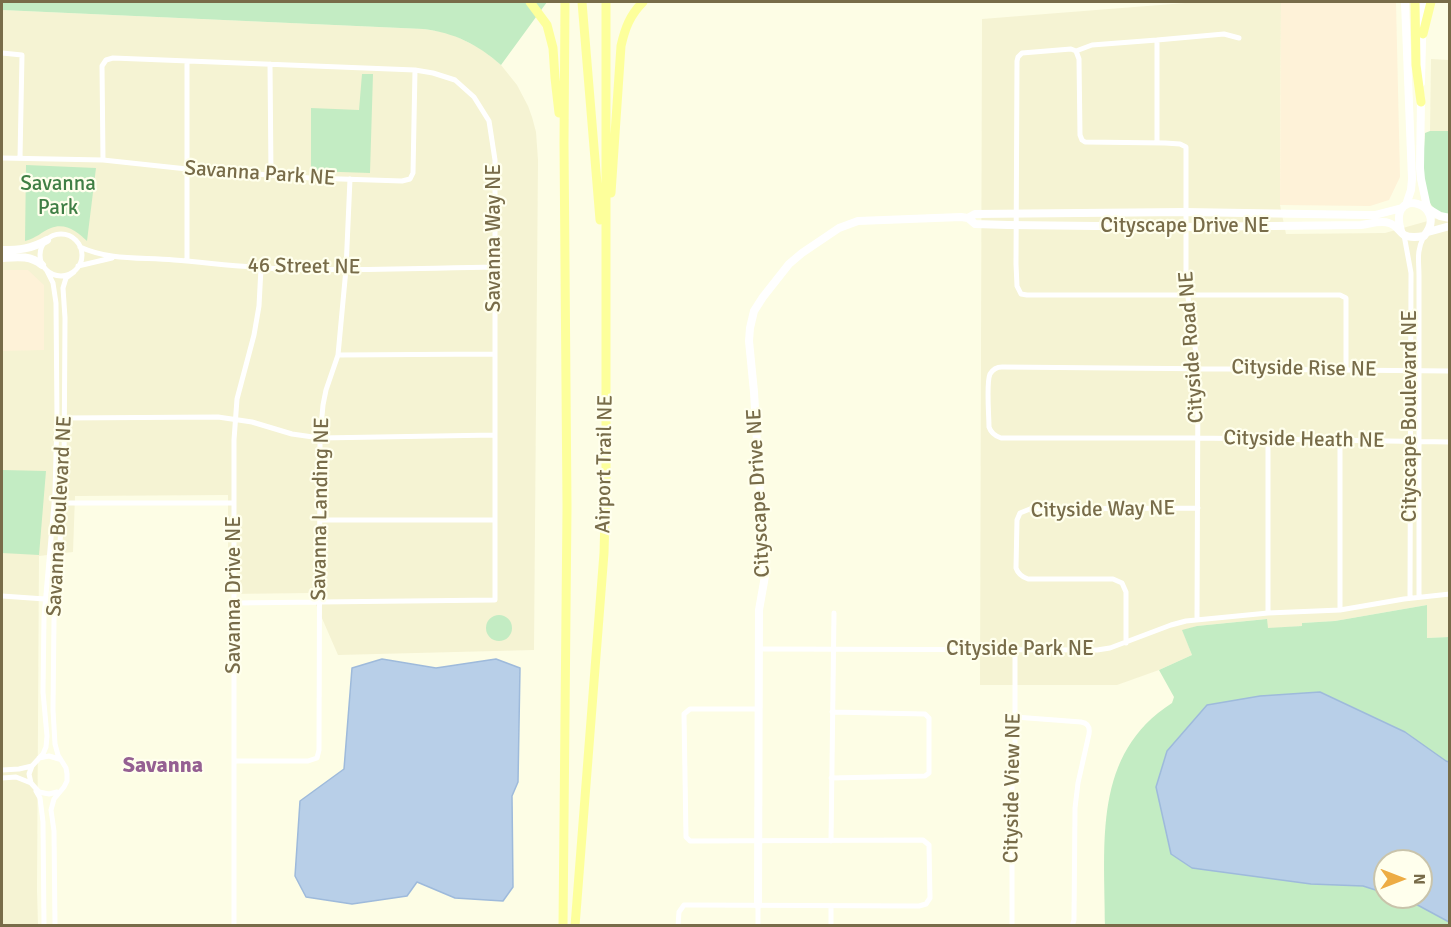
<!DOCTYPE html>
<html>
<head>
<meta charset="utf-8">
<style>
	body { margin:0 }
	#map { position:relative; width:1451px; height:927px; overflow:hidden; background:#fdfde5; font-family:Signika,sans-serif }
	canvas { display:block }
	.frame { position:absolute; inset:0; border:3px solid #786c49; pointer-events:none }
	.north { position:absolute; left:1373px; top:849px; width:60px; height:60px; box-sizing:border-box; background:#ffffed; border:2px solid #c9c4ab; border-radius:50%; rotate:90deg; font-size:16px; font-weight:700; line-height:24px; text-align:center; color:#786c49 }
	.north::after { content:''; display:block; margin:auto; width:21px; height:27px; background:#edac44; clip-path:polygon(50% 0,100% 100%,50% 72%,0 100%) }
</style>
</head>
<body>
<div id="map">
<canvas width="1451" height="927"></canvas>
<div class="frame"></div>
<div class="north">N</div>
</div>
<script>
const context = document.querySelector('canvas').getContext('2d');
context.lineJoin = 'round';
function fill(path, color) { context.fillStyle = color; context.fill(path, 'evenodd'); }
function stroke(path, color, width, dash) { context.strokeStyle = color; context.lineWidth = width; context.lineCap = dash ? 'butt' : 'round'; context.setLineDash(dash || []); context.stroke(path); }
function drawText(font, color, halo, rows, align = 'center') {
  context.font = font + ' Signika,sans-serif'; context.lineWidth = 4.5; context.setLineDash([]); context.textBaseline = 'middle'; context.strokeStyle = halo; context.fillStyle = color; for (const [text, x, y, turn = 0] of rows) {
    context.save(); context.translate(x, y); context.rotate((+turn || 0) * Math.PI / 180); context.textAlign = isNaN(turn) ? turn : align; if (halo) context.strokeText(text, 0, 0); context.fillText(text, 0, 0); context.restore();
  }
}
const residential = new Path2D(`
	M 1198,2 L 1281,2 L 1280,205 L 1286,234 L 1385,233 L 1449,215 L 1449,637 L 1427,638 L 1427,605 L 1335,621 L 1302,623 L 1302,626 L 1267,629 L 1266,619 L 1197,626 L 1183,631 L 1192,655 L 1159,670 L 1117,685 L 980,685 L 982,19 Z
	M 2,10 L 423,29 L 449,33 L 482,49 L 501,65 L 517,85 L 528,106 L 532,117 L 536,132 L 538,160 L 534,650 L 338,655 L 311,593 L 228,594 L 228,495 L 75,496 L 73,552 L 39,556 L 37,890 L 38,925 L 2,926 Z
	M 1431,59 L 1449,60 L 1449,131 L 1430,131 Z`);
const commercial = new Path2D(`
	M 1281,2 L 1396,2 L 1400,177 L 1389,200 L 1370,206 L 1280,205 Z
	M 2,270 L 28,270 L 44,285 L 44,350 L 2,351 Z`);
const green = new Path2D(`
	M 2,2 L 547,2 L 501,65 C 477,44 455,33 423,29 L 2,10 Z
	M 362,74 L 373,74 L 370,173 L 311,171 L 311,108 L 359,110 Z
	M 1430,131 L 1449,131 L 1449,215 C 1415,211 1424,158 1425,133 Z
	M 26,165 L 96,168 L 87,241 C 78,232 65,222 51,228 C 41,232 37,238 25,241 Z
	M 2,470 L 46,471 L 39,555 L 2,553 Z
	M 1427,605 L 1427,638 L 1449,637 L 1449,925 L 1105,926 C 1105,843 1092,754 1172,703 L 1174,697 L 1159,670 L 1192,655 L 1182,630 L 1197,626 L 1267,619 L 1268,628 L 1302,626 L 1302,623 L 1335,621 ZM 1385,861 L 1421,861 L 1421,897 L 1385,897 Z
	M486 628a13 13 0 1 1 26 0a13 13 0 1 1-26 0Z`);
const water = new Path2D(`
	M 382,659 L 436,668 L 496,659 L 520,668 L 518,782 L 512,796 L 513,887 L 503,901 L 455,898 L 417,882 L 407,896 L 352,904 L 306,897 L 295,876 L 300,801 L 344,769 L 352,668 Z
	M 1320,692 L 1405,732 L 1446,761 L 1449,762 L 1449,922 L 1412,902 L 1398,897 L 1421,897 L 1421,861 L 1385,861 L 1385,893 L 1363,886 L 1311,884 L 1192,868 L 1171,854 L 1156,787 L 1167,751 L 1207,705 L 1260,696 Z`);
const street = new Path2D(`
	M 1157,40 L 1224,34 L 1239,38
	M 1076,51 L 1092,45 L 1157,40 L 1157,143
	M 2,53 L 22,55 L 20,158
	M 270,64 L 271,175
	M 2,158 L 103,160 L 187,169 L 310,178 L 402,181 L 410,179 L 413,173 L 415,70
	M 103,160 L 102,66 L 106,60 L 113,58 L 415,70 L 433,73 L 455,80 L 474,97 L 489,121 L 495,160 L 495,600 L 234,603
	M40 255a21 21 0 1 1 42 0a21 21 0 1 1-42 0Z
	M 1404,235 L 1411,273 L 1410,598
	M 80,247 C 111,261 141,257 174,260 C 212,263 250,268 289,269 C 357,271 426,268 495,267
	M 187,261 L 187,61
	M 78,266 L 112,258
	M 47,271 L 53,283 L 56,303 L 57,418 L 55,493 L 44,617 L 43,692 L 47,736 L 46,747 L 43,754 L 32,766 L 29,774 L 31,783 L 39,792 L 49,794 L 57,792
	M 338,355 L 494,354
	M 1450,371 L 1002,367 C 997,367 993,369 990,374 C 986,383 989,415 989,427 C 991,433 995,436 1001,438 L 1198,438 L 1450,442
	M 62,418 L 218,417 L 252,422 L 292,434 L 320,438 L 495,435
	M 54,503 L 233,503
	M 320,520 L 495,520
	M 2,596 L 45,599
	M 1419,597 L 1419,276 C 1419,260 1416,252 1424,236
	M 1340,610 L 1340,441
	M 1268,613 L 1268,440
	M 1197,619 L 1198,368 L 1186,283 L 1186,147 L 1180,144 L 1165,143 L 1085,142 L 1082,140 L 1080,135 L 1079,59 L 1076,51 L 1071,49 L 1022,53 L 1018,57 L 1017,61 L 1016,264 L 1017,286 L 1021,294 L 1027,295 L 1340,295 L 1346,298 L 1346,370
	M 1126,643 L 1126,592 L 1122,583 L 1113,579 L 1028,579 C 1022,577 1018,574 1016,568 L 1017,520 L 1020,513 L 1030,509 L 1198,508
	M 759,649 L 1097,650 L 1110,648 L 1171,625 L 1186,621 L 1268,613 L 1340,610 L 1404,599 L 1450,594
	M 1015,717 L 1081,722 C 1088,723 1090,727 1089,734 L 1078,783 L 1075,808 L 1074,920 L 1072,926
	M 39,758 L 49,756 L 59,759
	M 234,761 L 308,761 L 317,758 L 319,750 L 320,438 L 323,405 L 326,390 L 338,355 L 346,269 L 350,179
	M 2,770 L 19,769 L 32,766
	M 2,778 L 16,777 L 31,783
	M 831,778 L 925,776 L 929,773 L 929,718 L 925,714 L 832,712
	M 36,791 L 40,798 L 43,822 L 44,926
	M 831,841 L 834,613
	M 758,905 L 758,926
	M 55,926 L 54,831 L 51,810 L 54,799 L 64,787 L 67,781 L 67,774 L 66,768 L 58,755 L 55,744 L 53,710 L 54,620 L 63,503 L 64,474 L 65,318 L 63,288 L 66,278 L 74,272
	M 234,926 L 234,440 L 237,399 L 254,335 L 259,306 L 261,268
	M 678,926 L 679,912 L 684,905 L 687,905 L 919,906 L 926,904 L 930,898 L 929,845 L 923,840 L 690,841 L 686,837 L 684,714 L 690,709 L 759,709
	M 831,926 L 831,906
	M 1012,926 L 1012,786 L 1015,746 L 1015,650`);
const secondary = new Path2D(`
	M 1405,2 L 1412,179 L 1411,190 L 1406,205
	M 1421,83 L 1423,2
	M 1421,98 L 1420,168 L 1421,179 L 1427,207
	M 1430,210 L 1440,216 L 1450,218
	M 1401,231 C 1387,184 1451,204 1424,236 C 1418,237 1410,238 1404,235 C 1399,231 1396,225 1389,223 C 1380,220 1370,224 1361,225 L 1185,227 L 1008,225 L 975,224 L 968,218 L 975,214 L 1185,212 L 1366,215 L 1375,215 L 1402,208
	M 1428,232 L 1450,226
	M 2,250 C 19,250 31,249 47,240
	M 2,258 C 17,257 30,255 42,265
	M 758,905 L 759,610 L 765,576 L 764,561 L 754,392 L 749,341 L 750,328 L 754,311 L 763,297 L 789,264 L 802,253 L 839,228 L 858,221 L 961,217 L 968,218`);
const primary = new Path2D(`
	M 530,2 L 547,25 L 553,48 L 555,78 L 559,113
	M 582,2 L 600,220
	M 1415,2 L 1416,65 L 1421,102
	M 1423,34 L 1431,2
	M 611,193 L 621,46 C 625,28 630,15 643,2
	M 563,926 L 567,507 L 564,143 L 565,2
	M 575,926 L 604,553 L 606,481 L 606,2`);
const streetNames = [
	["Savanna Park NE",260,174,4],
	["Cityscape Drive NE",1185,226],
	["Savanna Way NE",494,238,-90],
	["46 Street NE",304,267,1],
	["Cityside Road NE",1192,347,-94],
	["Cityside Rise NE",1304,369,1],
	["Cityscape Boulevard NE",1410,416,-90],
	["Cityside Heath NE",1304,440,1],
	["Airport Trail NE",605,464,-89],
	["Cityscape Drive NE",759,493,-93],
	["Savanna Landing NE",321,509,-89],
	["Cityside Way NE",1103,510,-1],
	["Savanna Boulevard NE",60,516,-87],
	["Savanna Drive NE",234,595,-90],
	["Cityside Park NE",1020,649],
	["Cityside View NE",1013,788,-89]
];
const parkNames = [
	["Savanna",58,184],
	["Park",58,208]
];
const neighbourhoodNames = [
	["Savanna",163,766]
];
fill(residential, '#f5f3d3');
fill(commercial, '#fef2d8');
fill(green, '#c3ecc3');
fill(water, '#b8cfe8');
stroke(water, '#9ebadb', 1.5);
stroke(street, '#fff', 5);
stroke(secondary, '#fff', 8);
stroke(primary, '#fdff9b', 9);
drawText('21px', '#786c49', '#ffffed', streetNames);
drawText('21px', '#407f45', '#ffffed', parkNames);
drawText('bold 22px', '#956092', '#ffffed', neighbourhoodNames);
</script>
</body>
</html>
